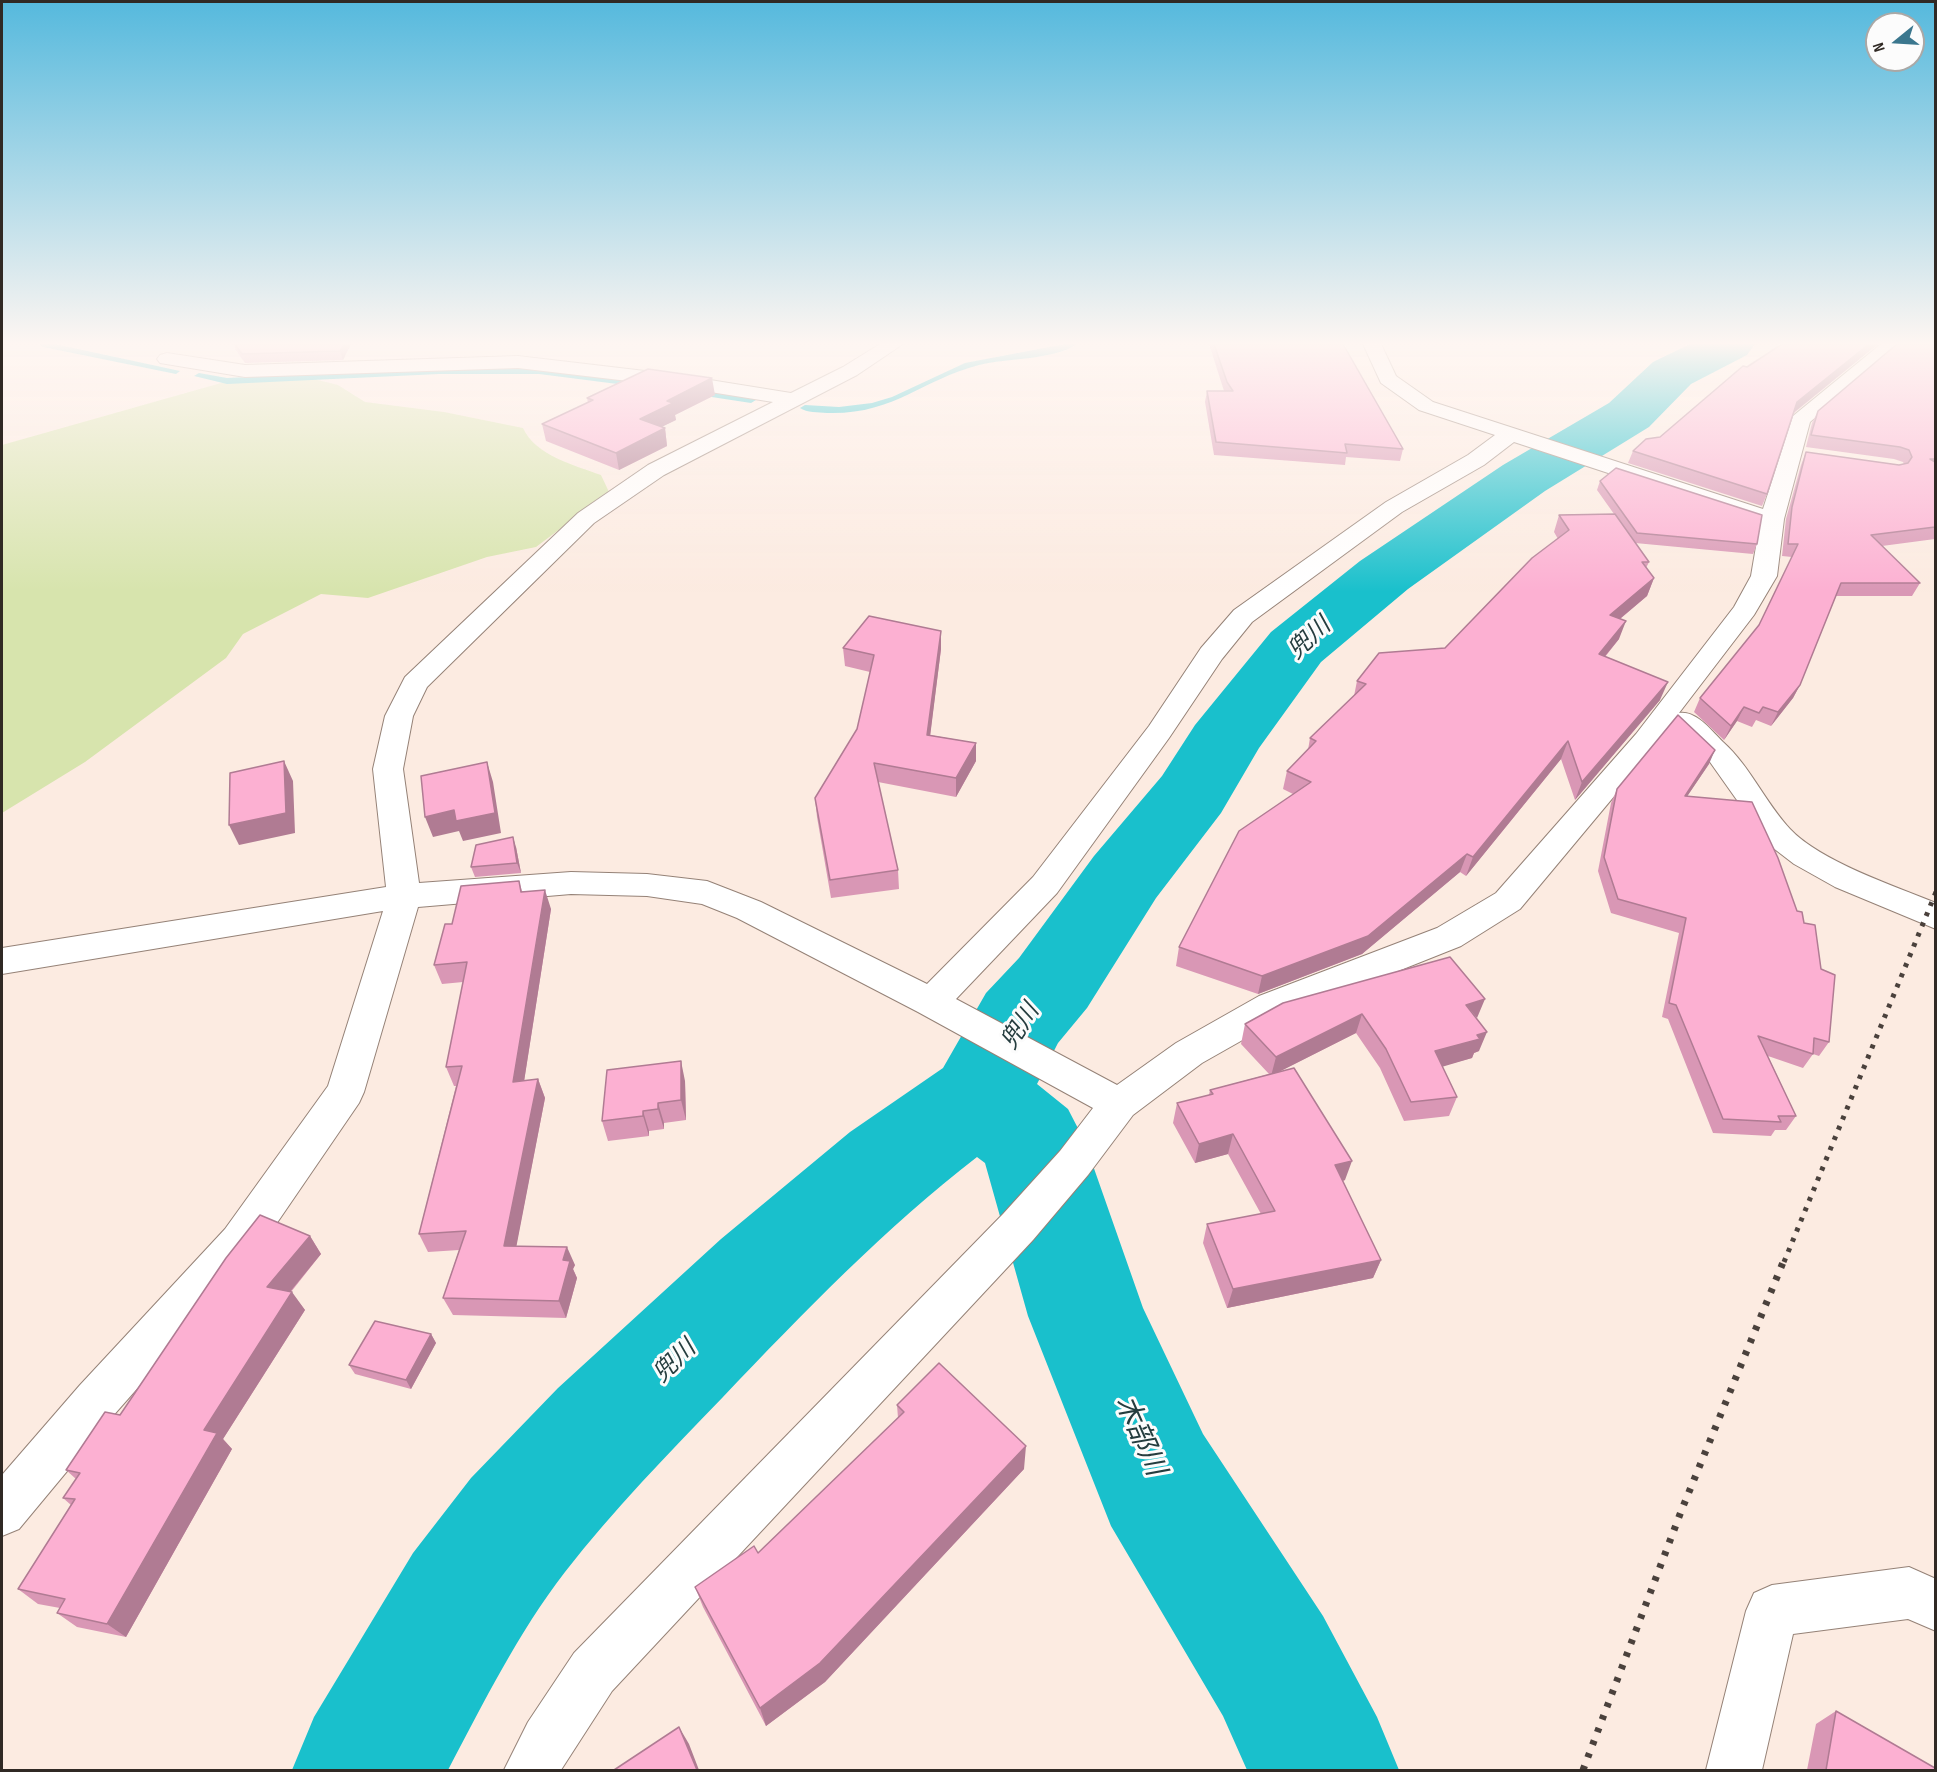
<!DOCTYPE html>
<html>
<head>
<meta charset="utf-8">
<style>
	body { margin:0 }
	#map { position:relative; width:1937px; height:1772px; overflow:hidden; background:#fcebe1; font-family:"Sofia Sans Condensed",sans-serif }
	canvas { display:block }
	.frame { position:absolute; inset:0; border:3px solid #302924; pointer-events:none }
	.north { position:absolute; left:1865px; top:12px; width:60px; height:60px; box-sizing:border-box; background:#fcfcfc; border:2px solid #aaa8a6; border-radius:50%; rotate:252deg; font-size:16px; font-weight:700; line-height:24px; text-align:center; color:#302924 }
	.north::after { content:''; display:block; margin:auto; width:21px; height:27px; background:#3b778e; clip-path:polygon(50% 0,100% 100%,50% 72%,0 100%) }
</style>
</head>
<body>
<div id="map">
<canvas width="1937" height="1772"></canvas>
<div class="frame"></div>
<div class="north">N</div>
</div>
<script>
const context = document.querySelector('canvas').getContext('2d');
context.lineJoin = 'round';
function fill(path, color) { context.fillStyle = color; context.fill(path, 'evenodd'); }
function stroke(path, color, width, dash) { context.strokeStyle = color; context.lineWidth = width; context.lineCap = dash ? 'butt' : 'round'; context.setLineDash(dash || []); context.stroke(path); }
function drawText(font, color, halo, rows, align = 'center') {
  context.font = font + ' "Sofia Sans Condensed","Noto Sans JP",sans-serif'; context.lineWidth = 6; context.setLineDash([]); context.textBaseline = 'middle'; context.strokeStyle = halo; context.fillStyle = color; for (const [text, x, y, turn = 0] of rows) {
    context.save(); context.translate(x, y); context.rotate((+turn || 0) * Math.PI / 180); context.textAlign = isNaN(turn) ? turn : align; if (halo) context.strokeText(text, 0, 0); context.fillText(text, 0, 0); context.restore();
  }
}
const green = new Path2D(`
	M 314,379 L 338,385 L 365,402 L 444,412 L 523,428 C 536,456 574,465 601,475 L 609,492 L 536,547 L 487,557 L 368,598 L 321,594 L 243,634 L 226,658 L 85,762 L 2,813 L 2,445 L 221,383 Z`);
const stream = new Path2D(`
	M 39,344 L 55,344 L 180,371 L 176,374 L 43,347 Z
	M 1065,344 L 1077,344 C 1055,360 1006,358 979,365 C 921,380 894,415 827,413 C 818,412 807,413 800,408 L 805,405 L 839,407 L 872,403 L 892,397 L 965,363 Z
	M 439,368 L 539,368 L 641,381 L 646,384 L 641,387 L 539,374 L 439,374 L 227,384 L 194,376 L 199,373 L 227,378 Z
	M 695,389 L 751,397 L 756,400 L 751,403 L 692,394 L 690,392 Z`);
const river = new Path2D(`
	M 1690,344 L 1755,344 L 1747,355 L 1691,384 L 1649,427 L 1545,491 L 1408,589 L 1321,662 L 1259,748 L 1221,813 L 1156,898 L 1087,1008 L 1058,1043 L 1037,1084 L 1068,1109 L 1084,1140 L 1143,1308 L 1203,1434 L 1323,1616 L 1377,1717 L 1399,1770 L 1247,1770 L 1223,1716 L 1111,1526 L 1028,1316 L 985,1163 L 977,1157 C 885,1228 804,1312 723,1397 C 669,1453 613,1510 565,1572 C 518,1633 484,1702 448,1770 L 292,1770 L 314,1717 L 413,1553 L 471,1478 L 558,1388 L 721,1239 L 850,1132 L 943,1068 L 986,993 L 1019,958 L 1094,856 L 1162,776 L 1195,725 L 1271,632 L 1360,561 L 1503,465 L 1609,403 L 1653,362 Z`);
const minor = new Path2D(`
	M 880,344 L 903,344 L 857,375 L 664,475 L 594,523 L 427,687 L 413,716 L 403,769 L 419,883 L 571,872 L 647,874 L 707,881 L 761,902 L 927,984 L 1033,877 L 1149,726 L 1201,648 L 1234,610 L 1386,502 L 1468,455 L 1495,435 L 1419,410 L 1381,383 L 1363,344 L 1381,344 L 1396,376 L 1433,402 L 1763,509 L 1793,416 L 1881,344 L 1901,344 L 1810,422 L 1784,519 L 1777,576 L 1754,615 L 1679,713 C 1696,710 1712,731 1723,742 C 1750,766 1765,802 1790,829 C 1820,861 1894,886 1936,903 L 1936,929 L 1835,887 L 1794,864 L 1768,844 L 1710,762 L 1671,725 L 1656,746 L 1520,909 L 1461,946 L 1285,1016 L 1202,1063 L 1133,1115 L 1088,1175 L 1033,1240 L 612,1691 L 561,1770 L 504,1770 L 528,1722 L 574,1653 L 1003,1214 L 1060,1151 L 1093,1108 L 918,1012 L 737,918 L 702,904 L 647,896 L 571,894 L 418,907 L 364,1092 L 359,1103 L 255,1255 L 112,1417 L 19,1529 L 2,1536 L 2,1475 L 80,1385 L 225,1229 L 328,1086 L 383,911 L 2,974 L 2,948 L 386,887 L 373,769 L 385,716 L 405,677 L 578,513 L 648,465 L 773,402 L 679,387 L 518,368 L 245,377 L 160,363 L 157,359 L 160,355 L 167,353 L 245,365 L 518,356 L 679,375 L 791,393 L 843,367 ZM 1514,442 L 1760,523 L 1751,576 L 1734,607 L 1636,734 L 1496,893 L 1437,928 L 1259,996 L 1176,1043 L 1117,1085 L 956,999 L 1057,893 L 1169,738 L 1222,659 L 1252,622 L 1402,512 L 1484,465 Z
	M 1909,1567 L 1936,1579 L 1936,1631 L 1908,1619 L 1793,1634 L 1762,1770 L 1706,1770 L 1746,1611 L 1754,1593 L 1772,1585 Z`);
const railFar1 = new Path2D(`
	M 1784,1262 L 1936,892`);
const rail = new Path2D(`
	M 1583,1770 L 1682,1509 L 1784,1260`);
const wall = new Path2D(`
	M 234,344 L 351,344 L 343,360 L 245,363 L 235,349 Z
	M 1209,344 L 1343,344 L 1403,449 L 1400,461 L 1346,457 L 1345,465 L 1214,455 L 1205,402 L 1207,391 L 1224,391 Z
	M 1782,344 L 1878,344 L 1794,413 L 1767,494 L 1762,506 L 1628,463 L 1633,451 L 1660,437 L 1747,367 Z
	M 1935,344 L 1935,539 L 1882,546 L 1920,583 L 1912,596 L 1836,596 L 1800,685 L 1793,698 L 1771,726 L 1756,720 L 1752,727 L 1737,721 L 1724,740 L 1694,712 L 1700,698 L 1759,625 L 1792,557 L 1782,556 L 1786,519 L 1801,465 L 1806,452 L 1899,465 L 1904,464 L 1903,462 L 1894,459 L 1806,447 L 1812,423 L 1818,411 Z
	M 715,395 L 675,415 L 676,420 L 661,427 L 665,428 L 667,446 L 619,470 L 546,441 L 542,424 L 588,403 L 587,398 Z
	M 1600,481 L 1757,544 L 1753,554 L 1635,543 L 1649,562 L 1646,568 L 1654,578 L 1647,596 L 1620,619 L 1619,639 L 1605,657 L 1660,700 L 1575,800 L 1561,759 L 1466,876 L 1460,872 L 1362,954 L 1258,994 L 1176,966 L 1179,947 L 1293,794 L 1283,789 L 1287,771 L 1308,750 L 1310,738 L 1354,696 L 1357,681 L 1445,648 L 1558,539 L 1554,532 L 1559,515 L 1614,514 L 1597,490 Z
	M 941,631 L 941,649 L 930,735 L 976,743 L 976,761 L 956,797 L 878,782 L 898,870 L 899,889 L 831,898 L 817,817 L 815,798 L 857,729 L 870,672 L 845,666 L 843,648 Z
	M 1709,764 L 1687,796 L 1797,911 L 1804,923 L 1829,1042 L 1819,1056 L 1813,1054 L 1803,1068 L 1768,1056 L 1796,1116 L 1786,1130 L 1775,1130 L 1771,1136 L 1713,1133 L 1668,1019 L 1662,1017 L 1679,933 L 1611,913 L 1598,871 L 1611,803 L 1617,789 Z
	M 516,847 L 521,873 L 475,877 L 471,867 Z
	M 519,881 L 522,891 L 551,909 L 524,1081 L 538,1079 L 545,1098 L 516,1246 L 575,1265 L 573,1269 L 577,1278 L 566,1318 L 453,1315 L 443,1298 L 459,1250 L 428,1252 L 419,1234 L 456,1086 L 454,1086 L 446,1067 L 463,982 L 442,984 L 434,965 L 452,924 Z
	M 1283,1003 L 1477,1018 L 1479,1051 L 1474,1053 L 1472,1058 L 1442,1066 L 1457,1097 L 1449,1116 L 1404,1121 L 1380,1068 L 1356,1033 L 1280,1071 L 1345,1180 L 1343,1181 L 1381,1260 L 1373,1278 L 1227,1308 L 1203,1243 L 1207,1224 L 1261,1214 L 1228,1154 L 1195,1163 L 1173,1123 L 1177,1103 L 1209,1095 L 1210,1090 L 1269,1074 L 1241,1044 L 1245,1024 Z
	M 685,1081 L 686,1120 L 664,1123 L 664,1129 L 649,1131 L 649,1136 L 608,1141 L 602,1121 Z
	M 310,1236 L 321,1254 L 291,1292 L 305,1310 L 223,1439 L 232,1449 L 126,1637 L 77,1627 L 57,1613 L 60,1608 L 38,1604 L 18,1589 L 71,1505 L 63,1498 L 76,1479 L 66,1470 L 120,1415 Z
	M 431,1334 L 436,1343 L 411,1389 L 355,1374 L 349,1365 Z
	M 897,1405 L 1024,1469 L 825,1682 L 766,1726 L 703,1607 L 695,1587 L 758,1553 L 898,1418 Z
	M 1836,1711 L 1935,1770 L 1807,1770 L 1816,1724 Z`);
const shadedWall = new Path2D(`
	M 344,344 L 351,344 L 343,360 L 340,351 Z
	M 1869,344 L 1878,344 L 1792,414 L 1797,402 Z
	M 712,378 L 715,395 L 675,415 L 676,420 L 643,436 L 640,419 L 667,401 Z
	M 665,428 L 667,446 L 619,470 L 616,453 Z
	M 1654,578 L 1647,596 L 1603,633 L 1610,615 Z
	M 1626,621 L 1619,639 L 1592,672 L 1599,654 Z
	M 941,631 L 941,649 L 928,753 L 927,735 Z
	M 1668,682 L 1660,700 L 1575,800 L 1582,782 Z
	M 1800,685 L 1793,698 L 1771,726 L 1778,712 Z
	M 1744,707 L 1737,721 L 1724,740 L 1731,726 Z
	M 1568,741 L 1561,759 L 1466,876 L 1473,857 Z
	M 976,743 L 976,761 L 956,797 L 956,778 Z
	M 1715,750 L 1709,764 L 1678,810 L 1685,796 Z
	M 284,761 L 293,781 L 295,833 L 239,845 L 229,825 Z
	M 487,762 L 493,782 L 501,833 L 463,841 L 459,831 L 433,837 L 425,817 L 454,810 Z
	M 513,837 L 516,847 L 521,873 L 517,863 Z
	M 1467,854 L 1460,872 L 1362,954 L 1258,994 L 1262,976 Z
	M 545,890 L 551,909 L 521,1101 L 513,1082 Z
	M 1485,999 L 1477,1018 L 1466,1005 Z
	M 1362,1014 L 1356,1033 L 1271,1076 L 1276,1057 Z
	M 1487,1032 L 1479,1051 L 1474,1053 L 1472,1058 L 1428,1071 L 1435,1051 L 1477,1035 Z
	M 681,1061 L 685,1081 L 686,1120 L 681,1100 Z
	M 538,1079 L 545,1098 L 513,1264 L 504,1246 Z
	M 658,1103 L 664,1123 L 664,1129 L 658,1109 Z
	M 643,1111 L 649,1131 L 649,1136 L 643,1116 Z
	M 1233,1134 L 1228,1154 L 1195,1163 L 1199,1144 Z
	M 1352,1161 L 1345,1180 L 1329,1185 L 1335,1165 Z
	M 310,1236 L 321,1254 L 280,1304 L 267,1287 Z
	M 567,1247 L 575,1265 L 573,1269 L 577,1278 L 566,1318 L 559,1301 L 563,1260 Z
	M 1381,1260 L 1373,1278 L 1227,1308 L 1233,1289 Z
	M 292,1292 L 305,1310 L 223,1439 L 232,1449 L 126,1637 L 107,1624 L 204,1430 Z
	M 431,1334 L 436,1343 L 411,1389 L 406,1380 Z
	M 1026,1446 L 1024,1469 L 825,1682 L 766,1726 L 760,1708 Z
	M 679,1727 L 689,1744 L 699,1770 L 697,1770 Z`);
const building = new Path2D(`
	M 235,344 L 344,344 L 340,351 L 242,354 Z
	M 1214,344 L 1343,344 L 1403,449 L 1345,444 L 1347,453 L 1216,442 L 1207,391 L 1233,391 L 1227,382 Z
	M 1782,344 L 1869,344 L 1797,402 L 1767,494 L 1633,451 L 1646,439 L 1660,437 L 1743,366 L 1747,367 Z
	M 1897,344 L 1935,344 L 1935,459 L 1930,459 L 1935,462 L 1935,527 L 1871,535 L 1920,583 L 1841,583 L 1800,685 L 1778,712 L 1763,707 L 1759,713 L 1744,707 L 1731,726 L 1700,698 L 1759,625 L 1798,544 L 1788,544 L 1792,507 L 1806,452 L 1899,465 L 1908,463 L 1912,457 L 1909,450 L 1900,447 L 1811,435 L 1818,411 Z
	M 648,369 L 712,378 L 667,401 L 673,403 L 640,419 L 665,428 L 616,453 L 542,424 L 593,400 L 587,398 Z
	M 1616,468 L 1762,515 L 1757,544 L 1637,533 L 1600,481 Z
	M 1615,514 L 1649,562 L 1642,562 L 1654,578 L 1610,615 L 1626,621 L 1599,654 L 1668,682 L 1582,782 L 1568,741 L 1473,857 L 1467,854 L 1368,936 L 1262,976 L 1179,947 L 1239,831 L 1311,782 L 1287,771 L 1316,741 L 1310,738 L 1366,684 L 1357,681 L 1379,653 L 1445,648 L 1532,558 L 1569,530 L 1559,515 Z
	M 869,616 L 941,631 L 927,735 L 976,743 L 956,778 L 874,763 L 898,870 L 830,880 L 815,798 L 857,729 L 874,655 L 843,648 Z
	M 1678,715 L 1715,750 L 1685,796 L 1752,802 L 1778,858 L 1797,911 L 1802,912 L 1804,923 L 1815,925 L 1821,969 L 1835,975 L 1829,1042 L 1814,1038 L 1813,1054 L 1758,1036 L 1796,1116 L 1778,1116 L 1781,1122 L 1723,1119 L 1676,1005 L 1669,1003 L 1686,918 L 1618,899 L 1604,857 L 1617,789 Z
	M 284,761 L 286,813 L 229,825 L 230,773 Z
	M 487,762 L 495,813 L 456,821 L 454,810 L 425,817 L 421,776 Z
	M 513,837 L 517,863 L 471,867 L 476,845 Z
	M 519,881 L 521,892 L 545,890 L 513,1082 L 538,1079 L 504,1246 L 567,1247 L 563,1260 L 570,1261 L 559,1301 L 443,1298 L 466,1231 L 419,1234 L 462,1066 L 446,1067 L 467,962 L 434,965 L 445,924 L 452,924 L 461,886 Z
	M 1450,957 L 1485,999 L 1466,1005 L 1487,1032 L 1477,1035 L 1480,1039 L 1435,1051 L 1457,1097 L 1411,1102 L 1386,1049 L 1362,1014 L 1276,1057 L 1245,1024 L 1283,1003 Z
	M 681,1061 L 681,1100 L 658,1103 L 658,1109 L 643,1111 L 643,1116 L 602,1121 L 607,1070 Z
	M 1294,1068 L 1352,1161 L 1335,1165 L 1381,1260 L 1233,1289 L 1207,1224 L 1275,1211 L 1233,1134 L 1199,1144 L 1177,1103 L 1213,1094 L 1210,1090 Z
	M 260,1215 L 310,1236 L 267,1287 L 292,1292 L 204,1430 L 217,1433 L 107,1624 L 57,1613 L 65,1599 L 18,1589 L 75,1499 L 63,1498 L 80,1473 L 66,1470 L 105,1412 L 120,1415 L 226,1258 Z
	M 375,1321 L 431,1334 L 406,1380 L 349,1365 Z
	M 939,1363 L 1026,1446 L 820,1663 L 760,1708 L 695,1587 L 754,1546 L 758,1553 L 904,1412 L 897,1405 Z
	M 1836,1711 L 1935,1768 L 1935,1770 L 1826,1770 Z
	M 679,1727 L 697,1770 L 614,1770 Z`);
const waterNames = [
	["兜川",1310,639,-43],
	["兜川",1021,1027,-57],
	["兜川",675,1362,-44]
];
const nearWaternames = [
	["木部川",1139,1436,66]
];
fill(green, '#d7e4ad');
fill(stream, '#19c0cc');
fill(river, '#19c0cc');
stroke(minor, '#958277', 2);
fill(minor, '#fff');
stroke(railFar1, '#4a413c', 5, [4, 7]);
stroke(rail, '#4a413c', 7, [4.5, 9]);
fill(wall, '#d997b5');
fill(shadedWall, '#b07b93');
fill(building, '#fcb0d2');
stroke(building, '#b07b93', 1.5);
const sky = context.createLinearGradient(0, 0, 0, 592);
sky.addColorStop(0, '#55b9dd');
sky.addColorStop(0.58, '#fef6f2');
sky.addColorStop(1, '#fef6f200');
context.fillStyle = sky;
context.fillRect(0, 0, 1937, 592);
drawText('italic 24px', '#253d3f', '#fcfcfc', waterNames);
drawText('italic 28px', '#253d3f', '#fcfcfc', nearWaternames);
</script>
</body>
</html>
